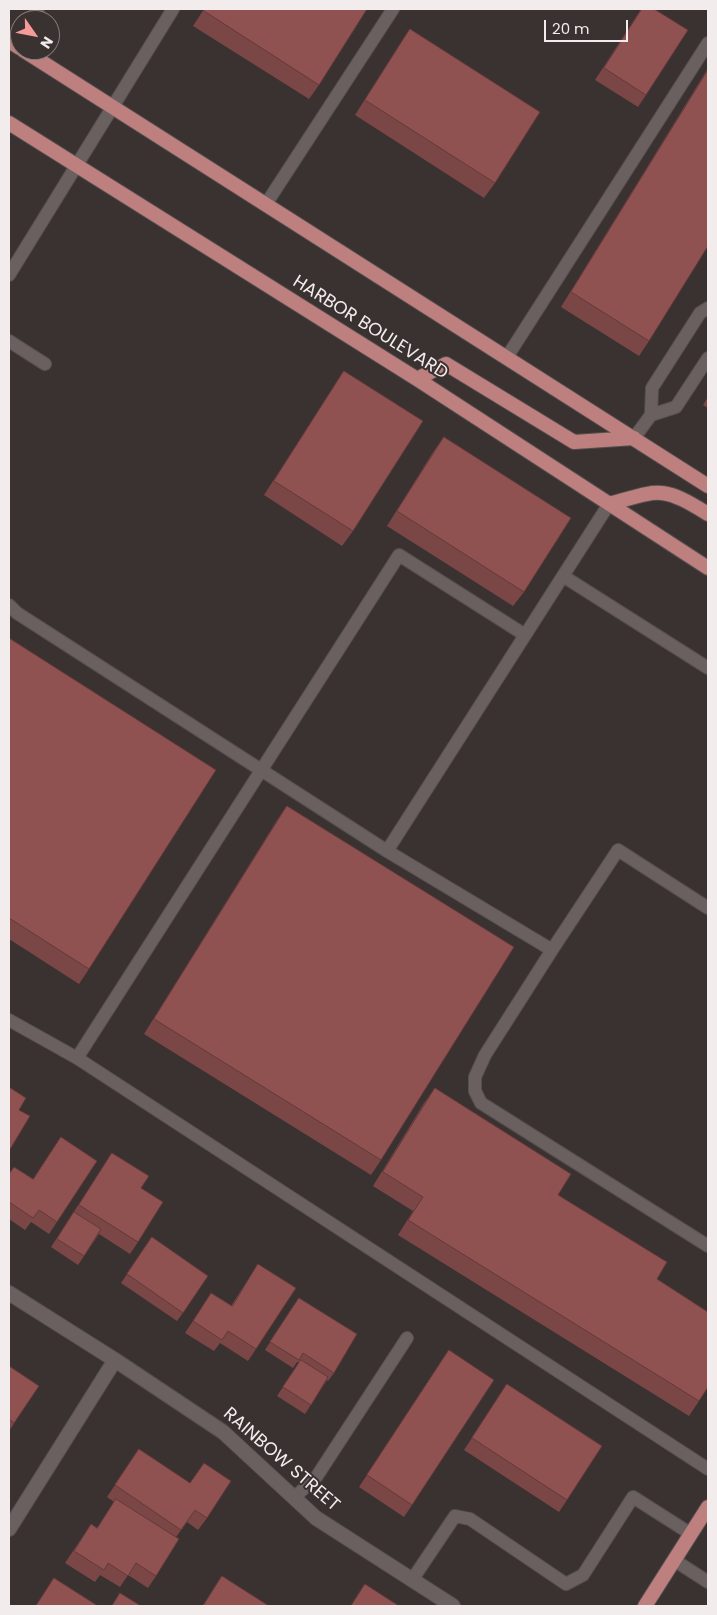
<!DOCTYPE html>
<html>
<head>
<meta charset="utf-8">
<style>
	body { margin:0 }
	#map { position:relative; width:717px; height:1615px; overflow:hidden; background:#3a3131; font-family:Poppins,sans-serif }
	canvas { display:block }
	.frame { position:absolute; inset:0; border:10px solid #f2edec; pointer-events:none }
	.north { position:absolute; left:10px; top:10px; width:50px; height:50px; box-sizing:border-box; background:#3a3131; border:1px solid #847c7c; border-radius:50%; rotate:123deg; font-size:14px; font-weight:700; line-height:20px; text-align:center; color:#f2edec }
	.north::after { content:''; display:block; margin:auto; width:18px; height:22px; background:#f59b9a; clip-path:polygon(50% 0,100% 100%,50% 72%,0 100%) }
	.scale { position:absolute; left:544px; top:20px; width:84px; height:22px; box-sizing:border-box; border:2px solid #f2edec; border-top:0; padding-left:6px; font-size:15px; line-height:18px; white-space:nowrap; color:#f2edec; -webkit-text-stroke:4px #3a3131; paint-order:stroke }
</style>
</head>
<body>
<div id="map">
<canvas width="717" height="1615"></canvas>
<div class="frame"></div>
<div class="north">N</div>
<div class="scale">20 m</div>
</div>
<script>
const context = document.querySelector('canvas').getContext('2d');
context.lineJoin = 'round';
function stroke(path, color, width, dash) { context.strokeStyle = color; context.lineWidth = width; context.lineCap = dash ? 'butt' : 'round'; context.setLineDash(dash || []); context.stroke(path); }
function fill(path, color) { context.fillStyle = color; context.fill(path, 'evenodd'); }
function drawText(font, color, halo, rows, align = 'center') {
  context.font = font + ' Poppins,sans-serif'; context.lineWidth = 4; context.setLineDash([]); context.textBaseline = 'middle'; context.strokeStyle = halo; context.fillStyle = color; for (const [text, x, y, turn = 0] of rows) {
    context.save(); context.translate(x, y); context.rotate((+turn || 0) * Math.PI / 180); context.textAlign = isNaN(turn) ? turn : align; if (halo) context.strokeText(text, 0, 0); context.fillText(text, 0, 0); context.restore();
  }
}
const service = new Path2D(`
	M 31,20 L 38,9
	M 266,204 L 393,9
	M 9,275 L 173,9
	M 9,341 L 45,364
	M 507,357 L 708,43
	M 651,415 L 676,407 L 708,358
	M 634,438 L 651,415 L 652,388 L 700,313 L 708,308
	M 563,576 L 708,668
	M 9,605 L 17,613 L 387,851 L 552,950 L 485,1055 L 475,1077 L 475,1091 L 481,1103 L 708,1246
	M 387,851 L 609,504
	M 552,950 L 618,850 L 708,908
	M 9,1020 L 77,1058 L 708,1469
	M 77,1058 L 399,555 L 525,635
	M 294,1498 L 317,1476 L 407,1338
	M 674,1560 L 708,1582
	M 412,1580 L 455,1516 L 470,1519 L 566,1584 L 583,1575 L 633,1497 L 691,1534`);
const minor = new Path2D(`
	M 9,1293 L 115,1360 L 223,1432 L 316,1518 L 453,1606
	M 9,1529 L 115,1360`);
const primary = new Path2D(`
	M 9,41 L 20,48
	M 23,50 L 708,486
	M 9,123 L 417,379 L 708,568
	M 417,379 L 446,364 L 574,442 L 634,438
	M 609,504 C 660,490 661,485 708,514
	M 645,1606 L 708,1507`);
const wall = new Path2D(`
	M 204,9 L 367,9 L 319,85 L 309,99 L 193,26 Z
	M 641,9 L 646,95 L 638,107 L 595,80 Z
	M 410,29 L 495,183 L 484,198 L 355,115 L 400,44 Z
	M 708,68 L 708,246 L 649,341 L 639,356 L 561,307 Z
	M 344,371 L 353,531 L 342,546 L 264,495 L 334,386 Z
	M 708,397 L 708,408 L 703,405 Z
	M 444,437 L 524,592 L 513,606 L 387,526 L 433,452 Z
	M 9,638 L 89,969 L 79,984 L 9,939 Z
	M 287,806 L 381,1160 L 371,1175 L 144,1034 L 277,820 Z
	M 435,1088 L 657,1279 L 699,1401 L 689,1416 L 398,1235 L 413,1211 L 373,1186 L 424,1103 Z
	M 112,1153 L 141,1188 L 138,1242 L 130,1254 L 99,1234 L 78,1265 L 51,1247 Z
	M 9,1174 L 57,1222 L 49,1234 L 31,1222 L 25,1230 L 9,1219 Z
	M 152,1237 L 183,1313 L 177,1321 L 121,1283 Z
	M 258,1264 L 256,1349 L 248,1361 L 220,1343 L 214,1351 L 185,1333 L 211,1293 L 231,1306 Z
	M 299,1298 L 334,1373 L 328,1381 L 327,1380 L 305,1414 L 277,1396 L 299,1363 L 297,1362 L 293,1368 L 265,1350 Z
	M 449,1350 L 412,1505 L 404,1517 L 359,1487 Z
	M 9,1366 L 39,1386 L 9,1431 Z
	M 507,1384 L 567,1500 L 559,1512 L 464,1450 Z
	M 139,1449 L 207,1518 L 198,1530 L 187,1522 L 176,1537 L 156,1576 L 148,1588 L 128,1575 L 120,1587 L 100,1575 L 95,1582 L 65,1563 L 91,1524 L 97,1528 L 114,1502 L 107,1497 Z`);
const building = new Path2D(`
	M 205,9 L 367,9 L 319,85 L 204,11 Z
	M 642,9 L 654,9 L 688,30 L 646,95 L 604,68 Z
	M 410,29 L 540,112 L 495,183 L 365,100 Z
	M 708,70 L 708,246 L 649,341 L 571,292 Z
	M 344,371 L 423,421 L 353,531 L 274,481 Z
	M 444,437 L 571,518 L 524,592 L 397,511 Z
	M 9,638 L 216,770 L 89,969 L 9,918 Z
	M 287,806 L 514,947 L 381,1160 L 154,1019 Z
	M 9,1087 L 26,1098 L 19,1110 L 30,1116 L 9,1151 Z
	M 435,1088 L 571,1174 L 558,1195 L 667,1262 L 657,1279 L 708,1312 L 708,1387 L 699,1401 L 408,1220 L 423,1197 L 383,1172 Z
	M 61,1137 L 97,1161 L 57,1222 L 39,1210 L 33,1218 L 9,1202 L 9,1174 L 14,1167 L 33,1179 Z
	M 112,1153 L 149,1176 L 141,1188 L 163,1202 L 138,1242 L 79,1205 Z
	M 74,1212 L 101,1229 L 84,1256 L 57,1239 Z
	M 152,1237 L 208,1276 L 183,1313 L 127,1274 Z
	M 258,1264 L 296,1288 L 256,1349 L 228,1331 L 222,1340 L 193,1321 L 211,1293 L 232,1306 Z
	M 299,1298 L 357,1334 L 334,1373 L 303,1353 L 299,1360 L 270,1342 Z
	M 449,1350 L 494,1380 L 412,1505 L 367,1475 Z
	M 301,1360 L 328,1377 L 311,1405 L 283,1387 Z
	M 9,1366 L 39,1386 L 14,1423 L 9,1419 Z
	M 507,1384 L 602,1446 L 567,1500 L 472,1438 Z
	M 139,1449 L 190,1483 L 204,1463 L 231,1481 L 207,1518 L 195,1510 L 181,1530 L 115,1485 Z
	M 116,1499 L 179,1539 L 156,1576 L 136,1563 L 128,1576 L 108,1563 L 104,1570 L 74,1551 L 91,1524 L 97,1528 Z
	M 222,1576 L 269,1606 L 203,1606 Z
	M 54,1578 L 98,1606 L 36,1606 Z
	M 365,1584 L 399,1606 L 351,1606 Z
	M 120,1593 L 141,1606 L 112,1606 Z`);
const streetNames = [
	["HARBOR BOULEVARD",370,328,32],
	["RAINBOW STREET",281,1460,41]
];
stroke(service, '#575050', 14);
stroke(minor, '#575050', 16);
stroke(primary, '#575050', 16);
stroke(service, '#6a6060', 12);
stroke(minor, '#6a6060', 14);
stroke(primary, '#bd807f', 14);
fill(wall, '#7b4746');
fill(building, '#8f5251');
stroke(building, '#643939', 1);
drawText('18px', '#f2edec', '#3a3131', streetNames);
</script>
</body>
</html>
